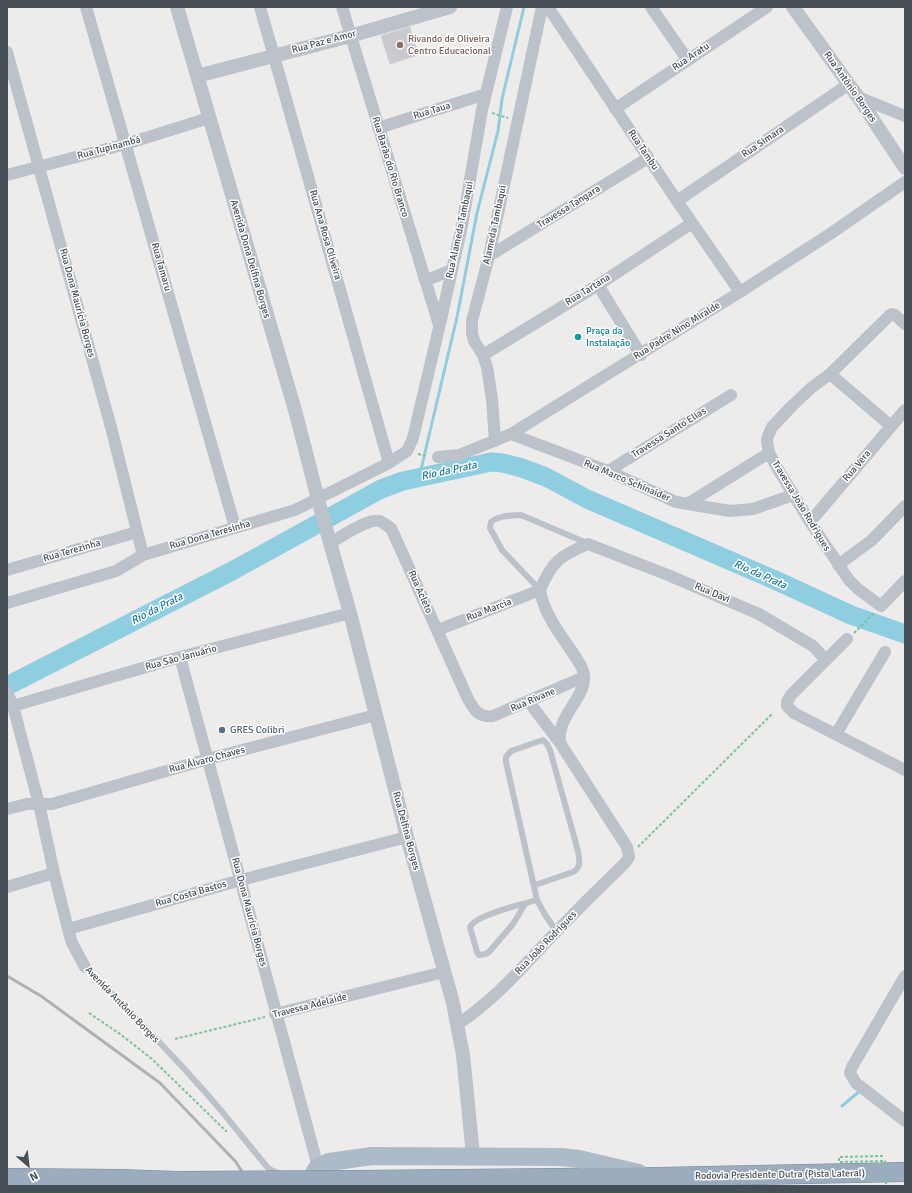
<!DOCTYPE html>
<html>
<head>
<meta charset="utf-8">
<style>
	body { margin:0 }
	#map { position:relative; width:912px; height:1193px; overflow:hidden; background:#eeebeb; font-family:Signika,sans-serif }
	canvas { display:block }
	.frame { position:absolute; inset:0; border:8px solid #464e56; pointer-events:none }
	.north { position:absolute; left:8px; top:1145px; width:40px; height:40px; -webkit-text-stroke:3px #fff; paint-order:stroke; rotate:152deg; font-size:11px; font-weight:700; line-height:16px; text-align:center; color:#464e56 }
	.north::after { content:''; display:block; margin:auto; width:14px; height:18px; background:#464e56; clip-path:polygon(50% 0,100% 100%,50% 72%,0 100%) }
</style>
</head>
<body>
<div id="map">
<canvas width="912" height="1193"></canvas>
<div class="frame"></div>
<div class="north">N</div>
</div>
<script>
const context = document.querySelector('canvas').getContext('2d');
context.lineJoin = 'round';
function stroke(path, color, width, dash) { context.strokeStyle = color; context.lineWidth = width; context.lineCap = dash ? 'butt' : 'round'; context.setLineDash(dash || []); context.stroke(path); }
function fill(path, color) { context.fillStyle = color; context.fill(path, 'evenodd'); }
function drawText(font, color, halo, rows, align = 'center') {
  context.font = font + ' Signika,sans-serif'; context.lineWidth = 3; context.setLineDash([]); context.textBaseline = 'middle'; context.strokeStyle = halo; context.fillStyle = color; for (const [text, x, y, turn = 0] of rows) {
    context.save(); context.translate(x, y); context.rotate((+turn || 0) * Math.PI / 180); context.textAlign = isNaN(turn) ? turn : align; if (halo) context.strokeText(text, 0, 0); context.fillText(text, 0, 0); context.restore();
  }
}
const stream = new Path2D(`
	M 419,478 L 457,317 L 477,213 L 498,131 L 502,99 L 524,7
	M 842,1106 L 861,1090`);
const river = new Path2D(`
	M 7,686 L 232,571 L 381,489 L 403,481 L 491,462 L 503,463 L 522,468 L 546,477 L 587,499 L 775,580 L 851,615 L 905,634`);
const building = new Path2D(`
	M 410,27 L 418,55 L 390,64 L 381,36 Z`);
const path = new Path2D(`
	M 492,113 L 508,118
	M 7,398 L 8,398
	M 418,454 L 427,456
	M 854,633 L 874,613
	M 638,847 L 773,713
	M 89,1013 L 120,1034 L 152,1059 L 226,1131 L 227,1131
	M 175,1039 L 265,1017`);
const service = new Path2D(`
	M 540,590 L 502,550 L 490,528 L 491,522 C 498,516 511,515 521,515 L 587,543
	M 535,885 L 573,872 C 582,867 579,859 578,851 L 550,750 L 547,744 L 543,740 L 511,751 L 506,757 L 506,762 L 537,900 L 544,913 L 556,931
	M 525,904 L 513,924 L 489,952 L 485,954 L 479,955 L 477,952 L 470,927 C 475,915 524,904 537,900
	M 85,967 C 129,1010 172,1054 213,1101 C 232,1123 250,1147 269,1169 L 280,1174`);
const minor = new Path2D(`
	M 86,7 L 235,527
	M 260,7 L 389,463
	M 342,7 L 439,325
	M 548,7 L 677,201 L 740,292
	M 651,7 L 687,59
	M 7,52 L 111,427 L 143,555
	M 858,97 L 905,116
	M 615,109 L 767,7
	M 378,128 L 486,94
	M 7,175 L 126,144 L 209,118
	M 677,201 L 849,84
	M 489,256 L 648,158
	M 424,278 L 432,278 L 451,270
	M 598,285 L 641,355
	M 905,324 L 895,315 L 892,314 L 889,316 L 830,374 L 811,388 L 791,407 L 772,427 L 768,436 L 767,441 L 769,453 L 779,471 L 810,522 L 849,580 L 858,589 L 881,606 L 905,581
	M 483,355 L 598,285 L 692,223
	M 830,374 L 891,426
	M 511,434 L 608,471 L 676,502 L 730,511 L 753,509 L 793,495
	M 495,441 L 492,399 L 487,367 L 483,355 L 474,341 L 472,333 L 472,321 L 489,256 L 542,7
	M 438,457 L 459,455 L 511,434 L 740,292 L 830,234 L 905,182
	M 608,471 L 731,395
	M 687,504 L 769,453
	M 810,522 L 905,410
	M 330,543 C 341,537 367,518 380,521 C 384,523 387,526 391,528 L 468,699 C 474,710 479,718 493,716 L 584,677
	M 838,565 L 872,540 L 905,506
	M 7,570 L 137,532
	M 7,603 L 116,571 L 143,555 L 295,510 L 389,463 L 407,451 L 413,438 L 439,328 L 462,226 L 482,110 L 507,7
	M 438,630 L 540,590
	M 847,639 L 791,695 L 787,702 L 787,706 L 794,713 L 905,770
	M 180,657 C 227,827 271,997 318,1167
	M 7,692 L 13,706 L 39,804 L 54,873 L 68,929 L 72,943 L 85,967
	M 13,706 L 180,657 L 350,613
	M 836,734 L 885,652
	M 560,743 C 556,716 587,697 584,675 C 583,666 577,660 573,653 C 560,634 544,614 540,590 C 552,562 559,556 588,544 L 668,575 L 759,614 L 813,646 L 826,660
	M 7,809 L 27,804 L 52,804 L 208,759 L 376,715
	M 7,887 L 54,873
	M 68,929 L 241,880 L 407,837
	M 905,976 L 852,1067 L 850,1073 L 856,1083 L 905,1121
	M 275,1014 L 444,972
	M 458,1024 C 494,1000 522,968 551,937 C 575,912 600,887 625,863 L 629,857 L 627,847 L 560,743 L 529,702`);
const tertiary = new Path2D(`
	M 177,7 L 295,410 L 321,511 L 350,613 L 407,837 L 453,1003 L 463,1055 L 473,1155
	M 793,7 L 858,97 L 905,168
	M 197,76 L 350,36 L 450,7`);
const primary = new Path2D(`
	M 314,1186 L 315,1171 L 318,1167 L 329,1162 L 372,1156 L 561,1157 L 579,1159 L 639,1173`);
const trunk = new Path2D(`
	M 7,1178 L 119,1179 L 176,1181
	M 359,1180 L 657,1177 L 905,1172`);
const rail = new Path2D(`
	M 7,976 L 41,996 L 160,1083 L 236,1162 L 251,1186`);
const pathBridge = new Path2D(`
	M 883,1156 L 839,1157 L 839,1162 L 885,1161 L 886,1186`);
const trunkBridge = new Path2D(`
	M 176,1181 L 359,1180`);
const markers = [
	[400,45,4,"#8d6e63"],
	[578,337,4,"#0f9aa8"],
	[222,730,4,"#5c6f8a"]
];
const educationNames = [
	["Rivando de Oliveira",408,39],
	["Centro Educacional",408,51]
];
const streetNames = [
	["Rua Paz e Amor",324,42,-15],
	["Rua Aratu",691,57,-34],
	["Rua Antônio Borges",850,87,55],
	["Rua Taua",432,111,-17],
	["Rua Simara",763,142,-34],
	["Rua Tupinambá",109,148,-15],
	["Rua Tambu",643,150,56],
	["Rua Barão do Rio Branco",390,167,73],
	["Travessa Tangara",569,207,-32],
	["Alameda Tambaqui",495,225,-78],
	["Rua Alameda Tambaqui",460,230,-78],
	["Rua Ana Rosa Oliveira",325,235,74],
	["Avenida Dona Delfina Borges",250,259,74],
	["Rua Tamaru",161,267,74],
	["Rua Tartana",588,290,-32],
	["Rua Dona Maurícia Borges",77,303,75],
	["Rua Padre Nino Miralde",677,331,-32],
	["Travessa Santo Elias",669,433,-32],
	["Rua Vera",857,466,-50],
	["Rua Marco Schinaider",627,481,23],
	["Travessa Joāo Rodrigues",801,506,59],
	["Rua Dona Teresinha",210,535,-16],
	["Rua Terezinha",72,551,-16],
	["Rua Acleto",420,592,66],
	["Rua Davi",712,593,23],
	["Rua Marcia",489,610,-21],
	["Rua Sāo Januário",181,658,-15],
	["Rua Rivane",533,700,-23],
	["Rua Álvaro Chaves",207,760,-15],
	["Rua Delfina Borges",406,831,75],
	["Rua Costa Bastos",191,894,-16],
	["Rua Dona Maurícia Borges",249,912,75],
	["Rua João Rodrigues",546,943,-46],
	["Avenida Antônio Borges",122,1005,46],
	["Travessa Adelaide",310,1006,-14],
	["Rodovia Presidente Dutra (Pista Lateral)",780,1175,-1]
];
const cultureNames = [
	["Praça da",586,331],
	["Instalação",586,343]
];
const serviceNames = [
	["GRES Colibri",230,730]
];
const waterNames = [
	["Rio da Prata",449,471,-12],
	["Rio da Prata",760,575,24],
	["Rio da Prata",157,609,-27]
];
stroke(stream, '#8fcee0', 3);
stroke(river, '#8fcee0', 19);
fill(building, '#c9cad0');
stroke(building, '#d0d1d6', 1);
stroke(trunk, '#7388a1', 20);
stroke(path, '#79c29f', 2, [3, 2]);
stroke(service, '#bbc2c9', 6);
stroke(minor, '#bbc2c9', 12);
stroke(tertiary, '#bbc2c9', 14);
stroke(primary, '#adbac8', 18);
stroke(trunk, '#9aacbe', 19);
stroke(rail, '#aeb1b5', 3);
stroke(trunkBridge, '#7388a1', 20, []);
stroke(pathBridge, '#79c29f', 2, [3, 2]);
stroke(trunkBridge, '#9aacbe', 19);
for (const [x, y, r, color] of markers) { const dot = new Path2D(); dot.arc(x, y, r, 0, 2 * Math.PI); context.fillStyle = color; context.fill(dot); stroke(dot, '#fff', 1.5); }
drawText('10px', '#785e54', '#fff', educationNames, 'left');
drawText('10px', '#464e56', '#fff', streetNames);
drawText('10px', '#0d838f', '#fff', cultureNames, 'left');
drawText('10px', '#4e5e75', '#fff', serviceNames, 'left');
drawText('italic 11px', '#1b7893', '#fff', waterNames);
</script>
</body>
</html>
